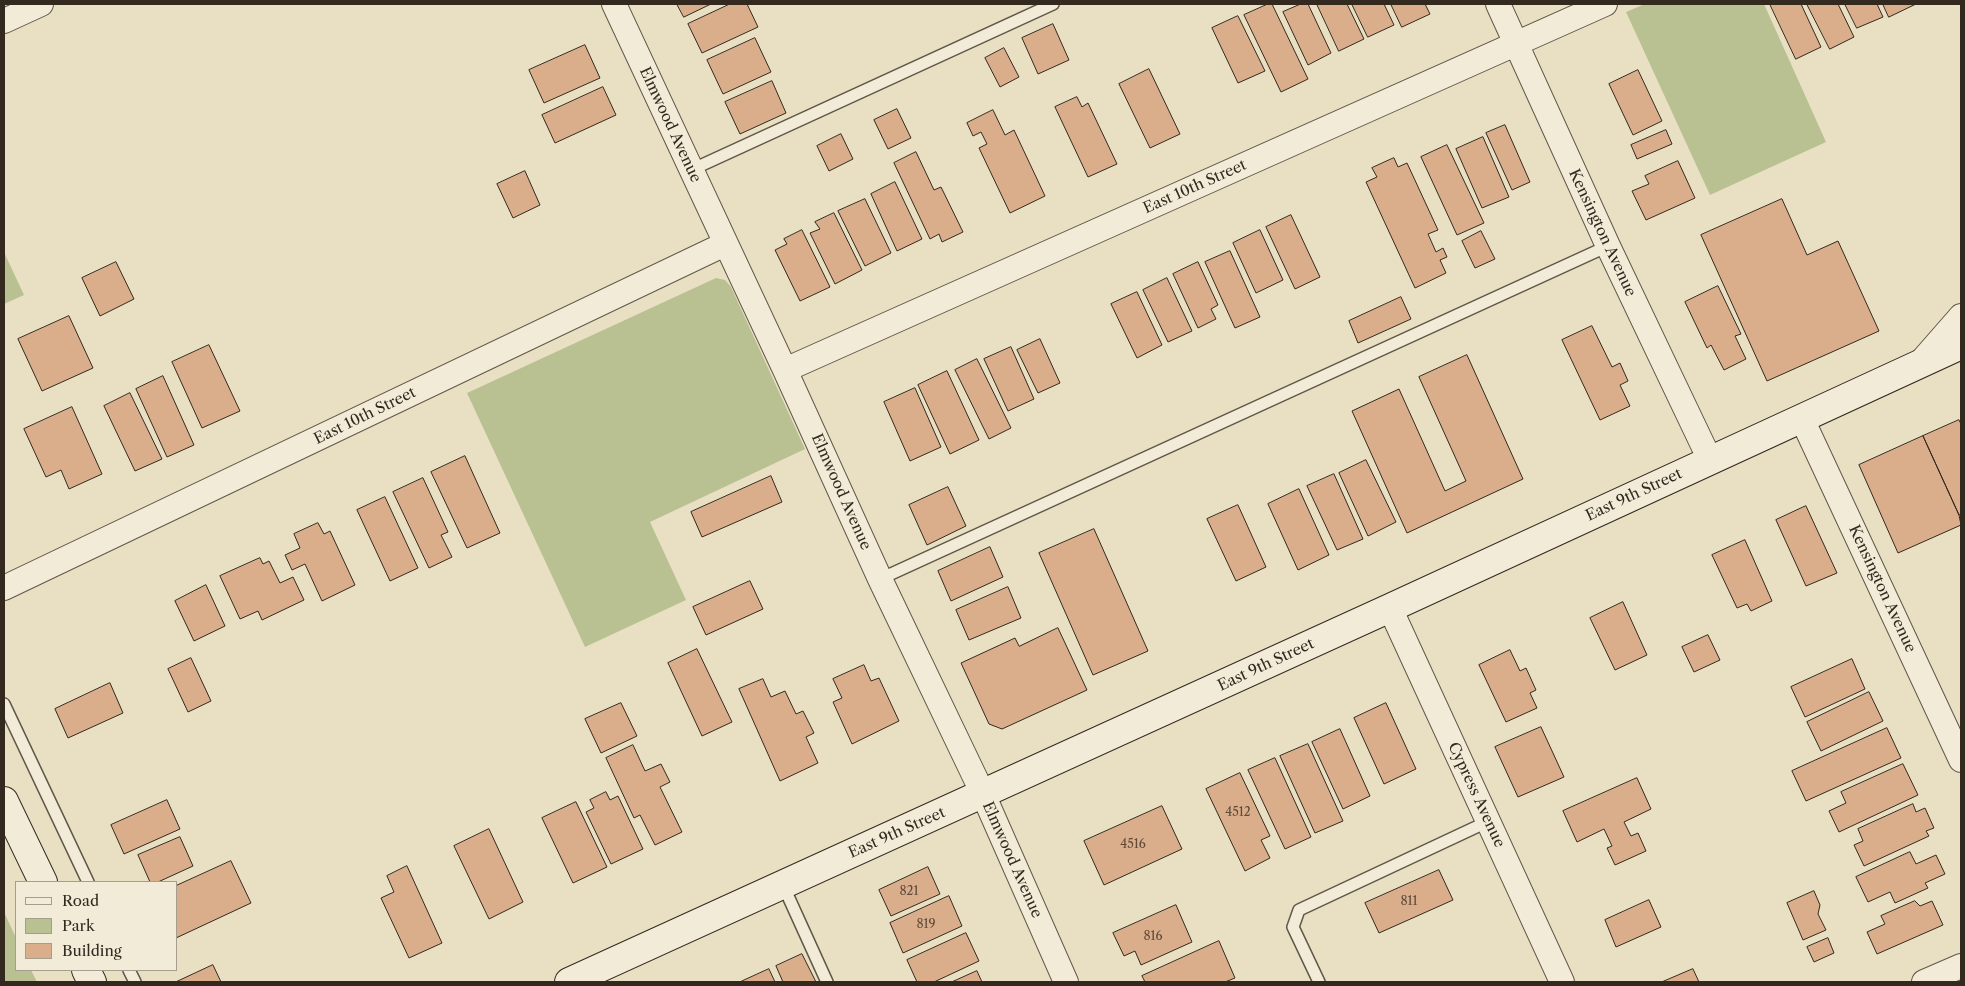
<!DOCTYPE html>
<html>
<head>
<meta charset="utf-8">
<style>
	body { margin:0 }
	#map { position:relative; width:1965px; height:986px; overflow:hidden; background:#e9e0c3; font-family:"Libre Caslon Text",serif }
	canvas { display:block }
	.frame { position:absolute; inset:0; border:5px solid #33291f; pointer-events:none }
	.legend { position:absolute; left:15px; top:881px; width:162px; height:90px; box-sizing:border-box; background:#f1ebd8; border:1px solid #a59d8e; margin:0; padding:6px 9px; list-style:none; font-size:15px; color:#33291f }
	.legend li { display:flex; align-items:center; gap:10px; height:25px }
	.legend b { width:25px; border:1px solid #a59d8e }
</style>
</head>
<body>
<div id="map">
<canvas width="1965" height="986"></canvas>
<div class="frame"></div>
<ul class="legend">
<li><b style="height:6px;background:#f1ebd8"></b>Road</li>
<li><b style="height:14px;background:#b9c192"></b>Park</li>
<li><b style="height:14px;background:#daad8b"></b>Building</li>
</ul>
</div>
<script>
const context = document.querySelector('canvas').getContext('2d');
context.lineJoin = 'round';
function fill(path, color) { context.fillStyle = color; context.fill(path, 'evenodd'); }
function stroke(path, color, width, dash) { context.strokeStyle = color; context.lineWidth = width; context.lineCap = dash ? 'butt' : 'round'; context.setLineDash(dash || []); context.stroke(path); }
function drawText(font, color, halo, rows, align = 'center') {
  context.font = font + ' "Libre Caslon Text",serif'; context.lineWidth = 5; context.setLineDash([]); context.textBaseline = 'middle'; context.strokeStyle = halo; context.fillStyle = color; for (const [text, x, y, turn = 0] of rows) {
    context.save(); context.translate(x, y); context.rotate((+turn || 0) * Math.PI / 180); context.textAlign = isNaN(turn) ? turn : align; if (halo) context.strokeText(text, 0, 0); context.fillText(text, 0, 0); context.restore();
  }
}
const green = new Path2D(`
	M 1645,4 L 1764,4 L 1826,142 L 1710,195 L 1626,12 Z
	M 4,252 L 24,295 L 4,304 Z
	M 716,278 L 725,280 L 731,287 L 805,449 L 650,522 L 686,600 L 585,647 L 467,393 Z
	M 4,912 L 16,938 L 16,970 L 31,970 L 37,982 L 4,982 Z`);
const building = new Path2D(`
	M 677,4 L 711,4 L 684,17 Z
	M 730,4 L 747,4 L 758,27 L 702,53 L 688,24 Z
	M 1268,4 L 1272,4 L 1308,79 L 1281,92 L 1244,15 Z
	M 1301,4 L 1308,4 L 1331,53 L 1308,65 L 1283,12 Z
	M 1317,4 L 1347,4 L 1364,39 L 1339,51 Z
	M 1352,4 L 1384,4 L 1394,25 L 1368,37 Z
	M 1391,4 L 1425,4 L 1430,14 L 1402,27 Z
	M 1770,4 L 1801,4 L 1821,47 L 1796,59 Z
	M 1807,4 L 1838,4 L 1854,37 L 1830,49 Z
	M 1845,4 L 1877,4 L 1883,17 L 1857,28 Z
	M 1883,4 L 1916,4 L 1889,17 Z
	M 1238,16 L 1265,71 L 1238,83 L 1212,28 Z
	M 1053,24 L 1069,60 L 1038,74 L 1022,38 Z
	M 755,38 L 771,72 L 723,94 L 707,60 Z
	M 585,45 L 600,78 L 544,103 L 529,70 Z
	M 1004,48 L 1019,77 L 1000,87 L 985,58 Z
	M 1149,69 L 1180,134 L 1150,148 L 1119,84 Z
	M 1638,70 L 1662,121 L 1633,135 L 1609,84 Z
	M 772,81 L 786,113 L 740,134 L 725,102 Z
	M 603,87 L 616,115 L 555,143 L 542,115 Z
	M 1077,97 L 1082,107 L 1088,103 L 1117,164 L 1088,177 L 1055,107 Z
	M 897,109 L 911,138 L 888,149 L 874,120 Z
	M 993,110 L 1005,135 L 1014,130 L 1045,196 L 1010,213 L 979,148 L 987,144 L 981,132 L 973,136 L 967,123 Z
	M 1505,125 L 1530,182 L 1512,190 L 1486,133 Z
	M 1666,130 L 1672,144 L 1637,159 L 1631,145 Z
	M 841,134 L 853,159 L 829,171 L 817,146 Z
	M 1483,137 L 1509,197 L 1482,208 L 1456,149 Z
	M 1447,145 L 1484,223 L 1457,235 L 1421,157 Z
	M 916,152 L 934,190 L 941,187 L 963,232 L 942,242 L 939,234 L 930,239 L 894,163 Z
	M 1394,158 L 1398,167 L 1407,163 L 1438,230 L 1428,234 L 1436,252 L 1443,248 L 1447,257 L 1440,260 L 1446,273 L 1415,288 L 1366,182 L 1377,177 L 1372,168 Z
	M 1678,161 L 1695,198 L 1646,220 L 1632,191 L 1649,184 L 1645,176 Z
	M 525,171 L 540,205 L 513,218 L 497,184 Z
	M 895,182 L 922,239 L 897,251 L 871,194 Z
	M 865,199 L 891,253 L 865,266 L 838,211 Z
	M 1782,199 L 1807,255 L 1838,241 L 1879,331 L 1767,381 L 1701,235 Z
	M 834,213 L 862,270 L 835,284 L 810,233 L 820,229 L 815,222 Z
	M 1291,215 L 1320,277 L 1295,289 L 1266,227 Z
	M 802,230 L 830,287 L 800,301 L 775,250 L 787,244 L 784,239 Z
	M 1260,230 L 1283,280 L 1256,293 L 1233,243 Z
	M 1481,231 L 1495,259 L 1475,268 L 1462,241 Z
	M 1230,251 L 1260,317 L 1235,328 L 1205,262 Z
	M 116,262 L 134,299 L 100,316 L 82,278 Z
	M 1198,262 L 1218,305 L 1211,309 L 1216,319 L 1198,328 L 1173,274 Z
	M 1167,278 L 1192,331 L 1168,342 L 1143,290 Z
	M 1718,286 L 1741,334 L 1735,336 L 1746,359 L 1724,370 L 1711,345 L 1707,348 L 1685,302 Z
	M 1137,292 L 1162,345 L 1137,358 L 1111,304 Z
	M 1401,297 L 1411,319 L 1358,343 L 1349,321 Z
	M 69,316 L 93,368 L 42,391 L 18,339 Z
	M 1592,326 L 1612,367 L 1620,363 L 1628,381 L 1620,385 L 1630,406 L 1600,420 L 1562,340 Z
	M 1040,339 L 1060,383 L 1038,393 L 1017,350 Z
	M 209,345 L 240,411 L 202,428 L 172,362 Z
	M 1011,347 L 1034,399 L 1008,411 L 984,359 Z
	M 1467,355 L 1523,479 L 1407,533 L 1352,411 L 1399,389 L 1445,491 L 1466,481 L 1419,377 Z
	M 977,359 L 1011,428 L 989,439 L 955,370 Z
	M 947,371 L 979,440 L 950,454 L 918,385 Z
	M 163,376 L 194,445 L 167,457 L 136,389 Z
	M 915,388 L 941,447 L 910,461 L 884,402 Z
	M 130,393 L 162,459 L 135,471 L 104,406 Z
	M 72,407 L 102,474 L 69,489 L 61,470 L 46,477 L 24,429 Z
	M 1959,420 L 1961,424 L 1961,514 L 1959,515 L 1923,436 Z
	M 1923,436 L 1959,515 L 1961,525 L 1898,553 L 1859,465 Z
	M 465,456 L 500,533 L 467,548 L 431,472 Z
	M 1366,460 L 1396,522 L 1368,536 L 1339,473 Z
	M 1334,474 L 1363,539 L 1337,550 L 1307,486 Z
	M 771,476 L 782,502 L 702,537 L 691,512 Z
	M 423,478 L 448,532 L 441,535 L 452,557 L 429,568 L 393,492 Z
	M 948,487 L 966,526 L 927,545 L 909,505 Z
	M 1299,489 L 1329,555 L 1298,570 L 1268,504 Z
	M 385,497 L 418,568 L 390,581 L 357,510 Z
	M 1238,505 L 1266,567 L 1236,581 L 1207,519 Z
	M 1806,506 L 1837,573 L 1806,586 L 1776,520 Z
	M 318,523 L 324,534 L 330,531 L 355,585 L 322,601 L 305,564 L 292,570 L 285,555 L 300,548 L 294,534 Z
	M 1094,529 L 1148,651 L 1093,675 L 1039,553 Z
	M 1745,540 L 1772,601 L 1751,611 L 1747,604 L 1737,608 L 1712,555 Z
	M 990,547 L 1003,577 L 951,601 L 938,571 Z
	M 260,558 L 263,564 L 269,561 L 280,583 L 293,577 L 304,600 L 262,620 L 258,611 L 240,619 L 220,576 Z
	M 750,581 L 763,609 L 706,635 L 693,607 Z
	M 206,585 L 225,626 L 194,641 L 175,601 Z
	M 1008,587 L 1021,618 L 969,640 L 956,610 Z
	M 1623,602 L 1647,655 L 1615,670 L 1590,618 Z
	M 1058,628 L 1087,690 L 1002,729 L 989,724 L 961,663 L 1015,638 L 1019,646 Z
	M 1708,635 L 1720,660 L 1694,672 L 1682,647 Z
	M 697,649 L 732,722 L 702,736 L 668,663 Z
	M 1510,650 L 1520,671 L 1526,668 L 1536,690 L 1530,693 L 1537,708 L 1506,722 L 1479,665 Z
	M 191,658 L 211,701 L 188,712 L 168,669 Z
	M 1852,659 L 1865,689 L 1805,717 L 1791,687 Z
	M 864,665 L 871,681 L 879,678 L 899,721 L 852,744 L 833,702 L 842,698 L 833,679 Z
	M 763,679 L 771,697 L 785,691 L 796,714 L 803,711 L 814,733 L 806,737 L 818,763 L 780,781 L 739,689 Z
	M 110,683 L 123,713 L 68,738 L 55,709 Z
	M 1869,692 L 1883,721 L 1821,751 L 1807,722 Z
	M 621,703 L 637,736 L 601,753 L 585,719 Z
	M 1386,703 L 1416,769 L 1384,784 L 1354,718 Z
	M 1541,727 L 1564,777 L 1518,797 L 1495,747 Z
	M 1887,728 L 1901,758 L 1806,801 L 1792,771 Z
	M 1340,729 L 1370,796 L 1343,809 L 1312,742 Z
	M 1308,744 L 1343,821 L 1315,833 L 1280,756 Z
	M 633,745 L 645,771 L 661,764 L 670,782 L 660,787 L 682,832 L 655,845 L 640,815 L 634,818 L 606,758 Z
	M 1275,758 L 1311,837 L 1285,849 L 1248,770 Z
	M 1903,764 L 1918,795 L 1839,832 L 1829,811 L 1846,803 L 1841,792 Z
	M 1240,773 L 1270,836 L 1261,840 L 1270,858 L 1245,871 L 1206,789 Z
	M 1637,778 L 1651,809 L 1624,822 L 1631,836 L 1638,833 L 1646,851 L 1615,865 L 1607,848 L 1612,846 L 1604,829 L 1577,842 L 1563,811 Z
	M 606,792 L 610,800 L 618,796 L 643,849 L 611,864 L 586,812 L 594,808 L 590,800 Z
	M 167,800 L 180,829 L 124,854 L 111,825 Z
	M 576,802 L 607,867 L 573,883 L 542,818 Z
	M 1913,804 L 1916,812 L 1925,808 L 1934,828 L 1926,831 L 1929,836 L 1864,866 L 1854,845 L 1863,841 L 1858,829 Z
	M 1162,806 L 1182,849 L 1104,885 L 1084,841 Z
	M 489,829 L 523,902 L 489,919 L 454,846 Z
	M 180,837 L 193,866 L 158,882 L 150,882 L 138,855 Z
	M 1910,852 L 1916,864 L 1936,855 L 1945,874 L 1925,883 L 1928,888 L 1895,903 L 1890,892 L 1868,902 L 1856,877 Z
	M 231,861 L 251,903 L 176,938 L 176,886 Z
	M 407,866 L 442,943 L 409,958 L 381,898 L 394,892 L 387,876 Z
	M 928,867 L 940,894 L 891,916 L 879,890 Z
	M 1439,870 L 1453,900 L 1379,933 L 1365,903 Z
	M 1814,891 L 1820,905 L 1818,914 L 1826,930 L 1803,940 L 1787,903 Z
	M 949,896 L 962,926 L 903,953 L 890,923 Z
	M 1649,900 L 1661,927 L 1616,947 L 1605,920 Z
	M 1915,901 L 1920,906 L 1932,901 L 1943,925 L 1877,954 L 1867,932 L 1885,924 L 1881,916 Z
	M 1176,905 L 1192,942 L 1141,965 L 1135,951 L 1124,956 L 1113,933 Z
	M 966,933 L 979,961 L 934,982 L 917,982 L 907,960 Z
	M 1828,938 L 1834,953 L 1814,962 L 1807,947 Z
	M 1219,941 L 1235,978 L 1225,982 L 1145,982 L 1142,976 Z
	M 802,954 L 816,982 L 783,982 L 776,966 Z
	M 213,965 L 221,982 L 176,982 Z
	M 769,969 L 775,982 L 740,982 Z
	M 1693,969 L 1699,982 L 1662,982 Z
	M 977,971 L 982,982 L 952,982 Z`);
const lane = new Path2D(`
	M 691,170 L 1053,4
	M 880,579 L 1608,246
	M 4,704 L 88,882
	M 783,885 L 827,982
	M 129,970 L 135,982
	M 1319,982 L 1293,927 L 1299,910 L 1489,821`);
const street = new Path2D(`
	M 614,4 L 785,370 L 880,579 L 983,794 L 1066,982
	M 1498,4 L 1608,246 L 1710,460
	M 4,21 L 41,4
	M 1919,364 L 1961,316
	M 785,370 L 1605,4
	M 1802,419 L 1961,760
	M 4,588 L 725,244
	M 1390,608 L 1562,982
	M 1924,982 L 1961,966`);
const secondary = new Path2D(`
	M 4,801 L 43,882
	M 86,970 L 92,982
	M 569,982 L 1390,608 L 1961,345`);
const numberNames = [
	["4512",1238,813],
	["4516",1133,845],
	["821",909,892],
	["811",1409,902],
	["819",926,925],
	["816",1153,937]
];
const streetNames = [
	["Elmwood Avenue",670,125,65],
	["East 10th Street",1195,187,-24],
	["Kensington Avenue",1602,233,65],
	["East 10th Street",365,416,-26],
	["Elmwood Avenue",841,492,66],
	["East 9th Street",1634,495,-25],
	["Kensington Avenue",1882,589,65],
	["East 9th Street",1266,665,-25],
	["Cypress Avenue",1476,795,65],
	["East 9th Street",897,833,-24],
	["Elmwood Avenue",1012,860,66]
];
fill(green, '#b9c192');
fill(building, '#daad8b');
stroke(building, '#33291f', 1);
stroke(lane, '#605748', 14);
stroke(street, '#605748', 26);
stroke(secondary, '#33291f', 30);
stroke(lane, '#f1ebd8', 11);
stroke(street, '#f1ebd8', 24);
stroke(secondary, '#f1ebd8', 28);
drawText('12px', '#5d4a3a', null, numberNames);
drawText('15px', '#33291f', '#f1ebd8', streetNames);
</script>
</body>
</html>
